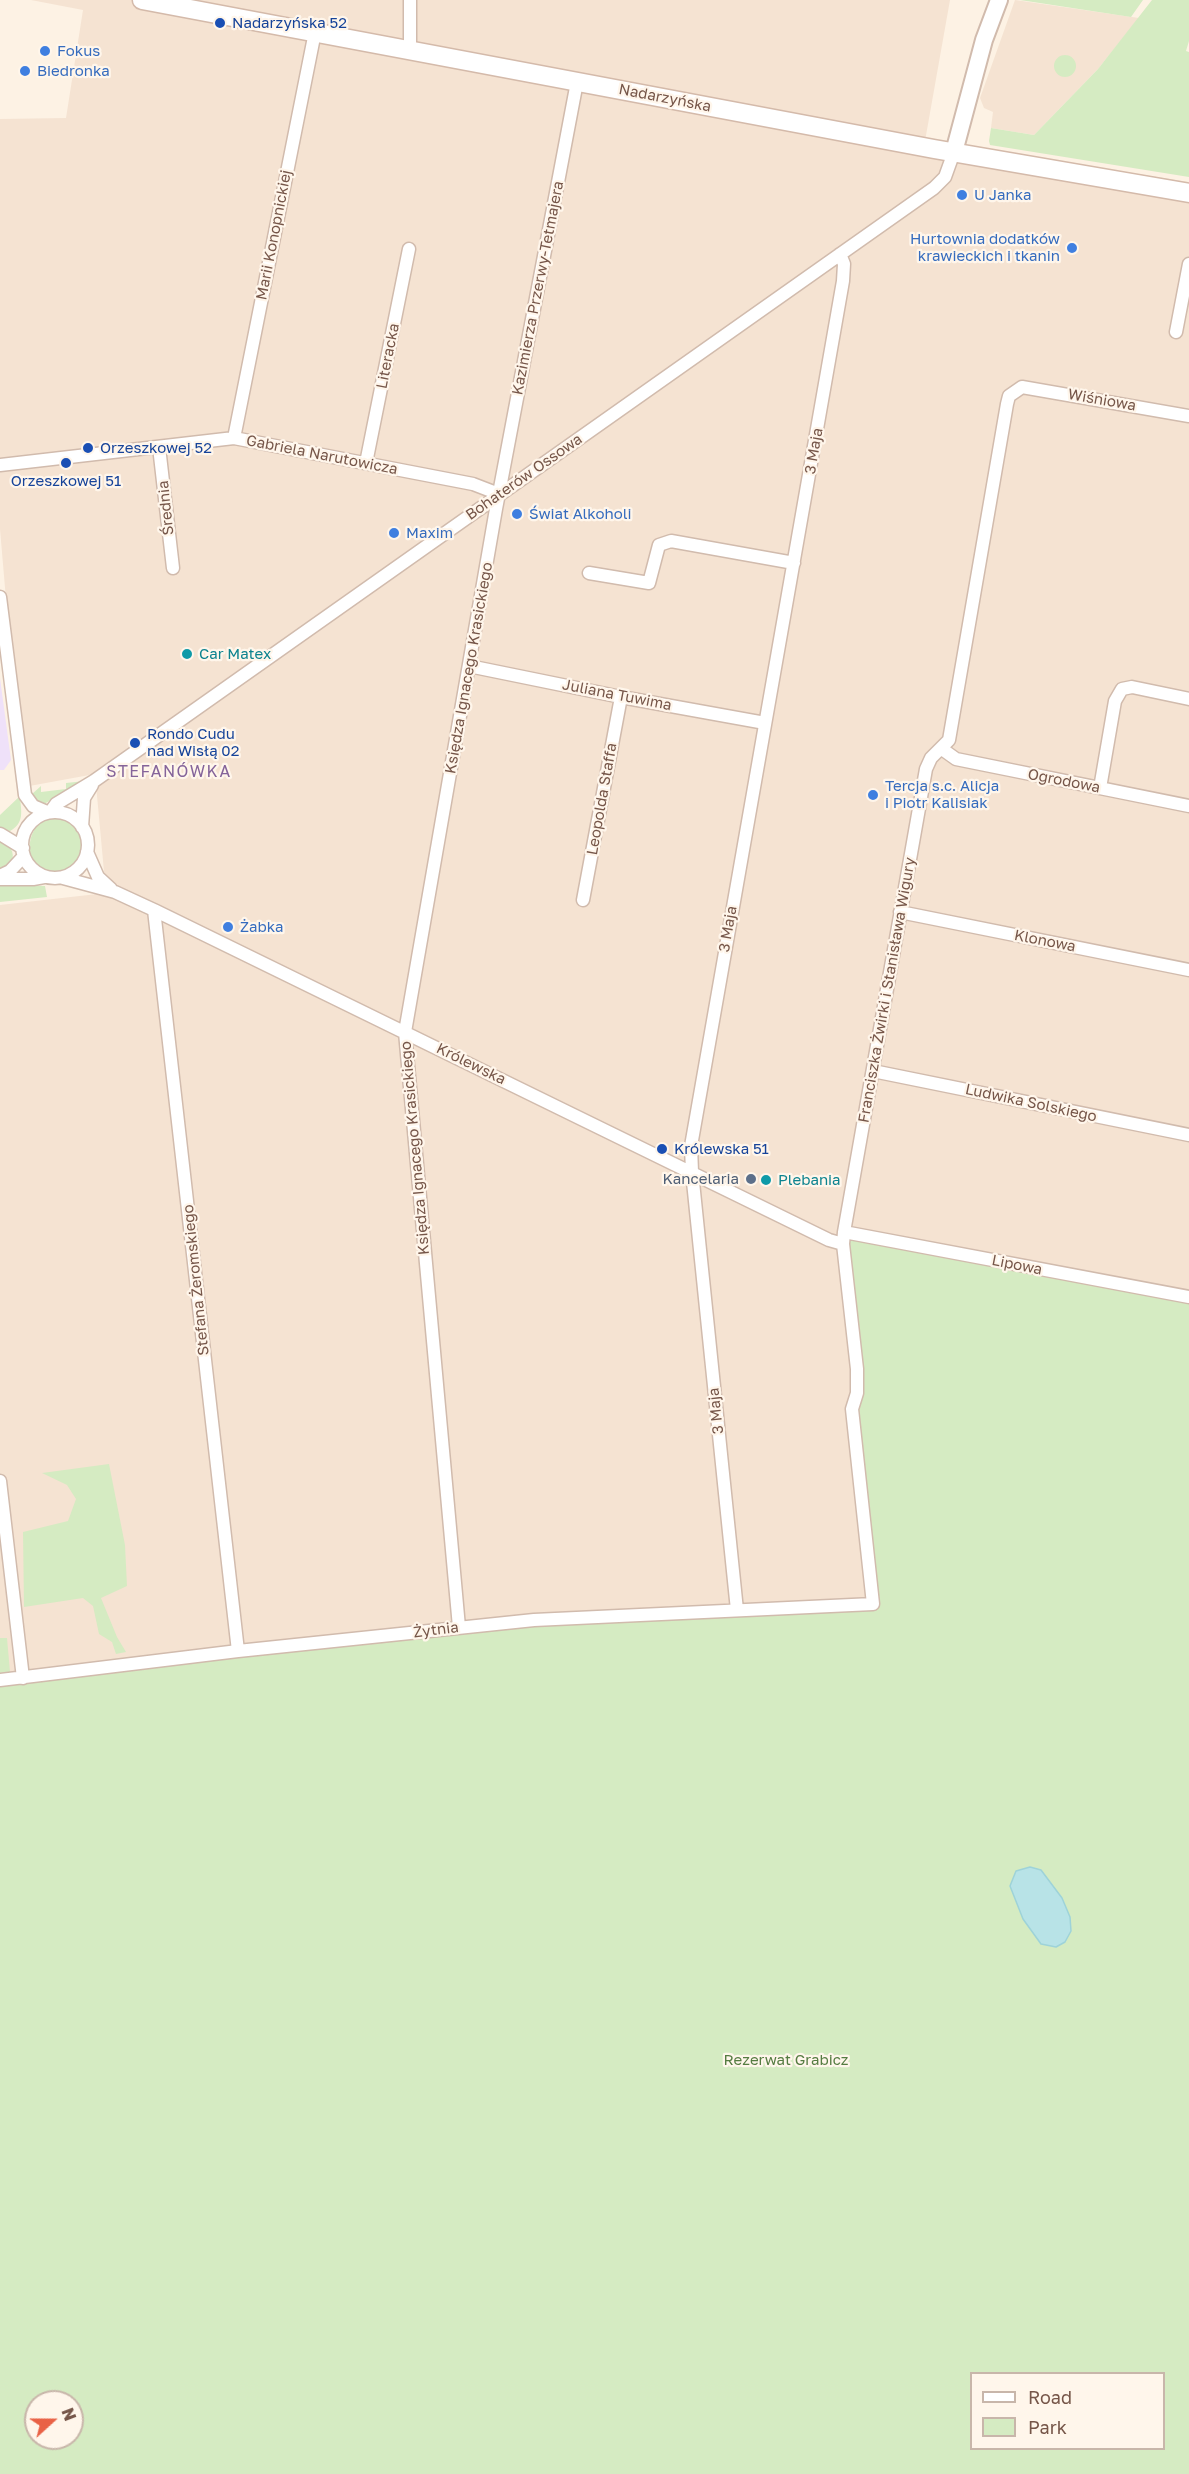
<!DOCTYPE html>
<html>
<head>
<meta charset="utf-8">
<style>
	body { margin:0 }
	#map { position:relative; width:1189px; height:2474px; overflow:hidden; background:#fdf2e4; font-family:"Golos Text",sans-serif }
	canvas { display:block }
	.legend { position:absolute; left:970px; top:2372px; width:195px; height:78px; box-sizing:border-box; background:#fff6eb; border:2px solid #c8b6aa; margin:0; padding:8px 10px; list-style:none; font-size:18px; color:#765649 }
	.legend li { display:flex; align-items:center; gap:12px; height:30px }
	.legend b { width:30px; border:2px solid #c8b6aa }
	.north { position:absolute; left:24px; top:2390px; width:60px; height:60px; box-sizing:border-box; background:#fff6eb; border:2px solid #c8b6aa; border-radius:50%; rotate:69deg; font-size:16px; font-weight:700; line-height:24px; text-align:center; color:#765649 }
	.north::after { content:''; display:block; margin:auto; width:21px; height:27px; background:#e96246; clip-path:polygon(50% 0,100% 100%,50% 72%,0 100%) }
</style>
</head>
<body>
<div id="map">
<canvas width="1189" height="2474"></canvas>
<ul class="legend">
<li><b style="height:8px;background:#fff"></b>Road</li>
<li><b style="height:16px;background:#d5ebc2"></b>Park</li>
</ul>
<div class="north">N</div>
</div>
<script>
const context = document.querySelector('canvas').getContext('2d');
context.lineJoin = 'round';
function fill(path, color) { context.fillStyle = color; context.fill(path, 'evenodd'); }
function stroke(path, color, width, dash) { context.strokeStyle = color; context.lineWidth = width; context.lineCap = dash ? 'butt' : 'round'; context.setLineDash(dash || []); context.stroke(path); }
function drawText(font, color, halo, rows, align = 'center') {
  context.font = font + ' "Golos Text",sans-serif'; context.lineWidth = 4.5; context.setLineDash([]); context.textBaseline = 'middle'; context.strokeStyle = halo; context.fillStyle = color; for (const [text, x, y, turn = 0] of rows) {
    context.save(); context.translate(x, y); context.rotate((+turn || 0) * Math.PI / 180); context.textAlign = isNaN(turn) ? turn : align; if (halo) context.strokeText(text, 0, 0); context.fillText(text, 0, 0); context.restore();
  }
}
const residential = new Path2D(`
	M 31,0 L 950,0 L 925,141 L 1189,182 L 1189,1303 L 849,1238 L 876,1609 L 247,1646 L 0,1674 L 0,905 L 106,893 L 95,774 L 24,787 L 18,740 L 0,529 L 0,119 L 66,118 L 83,10 Z
	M 1015,0 L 1139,18 L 1098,69 L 1034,135 L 991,128 L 993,112 L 984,108 L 980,98 Z`);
const education = new Path2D(`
	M 0,678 L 11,760 L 4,770 L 0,770 Z`);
const green = new Path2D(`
	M 1020,0 L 1143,0 L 1131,17 Z
	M 1152,0 L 1189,0 L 1189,41 L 1186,51 L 1189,52 L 1189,177 L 990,145 L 989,141 L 991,128 L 1034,135 L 1098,69 Z
	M1054 66a11 11 0 1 1 22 0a11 11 0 1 1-22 0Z
	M 85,781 L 44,804 L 35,802 L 32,794 L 41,786 L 41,792 L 66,789 L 66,783 Z
	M 20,796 C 21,811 25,823 10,831 L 0,829 L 0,815 Z
	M 55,815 C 75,817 89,841 79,861 C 75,868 69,872 61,874 C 21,879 20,822 55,815 Z
	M 0,840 C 10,846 15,850 12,863 L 0,871 Z
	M 0,885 L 45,886 L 47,897 L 0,902 Z
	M 849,1238 L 1189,1303 L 1189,2474 L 0,2474 L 0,1686 L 247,1646 L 531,1625 L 876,1608 L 857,1414 L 861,1397 ZM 972,2374 L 1164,2374 L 1164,2448 L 972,2448 ZM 36,2402 L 72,2402 L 72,2438 L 36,2438 Z
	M 109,1464 L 125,1545 L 127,1586 L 101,1598 L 117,1637 L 126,1652 L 116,1654 L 112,1642 L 99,1634 L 93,1606 L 83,1598 L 24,1607 L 23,1532 L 68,1521 L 76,1499 L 67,1485 L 42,1473 Z
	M 0,1638 L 7,1638 L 10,1672 L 0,1673 Z`);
const water = new Path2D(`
	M 1030,1867 L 1041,1870 L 1062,1898 L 1070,1917 L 1071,1931 L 1065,1942 L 1056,1947 L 1041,1944 L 1023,1919 L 1010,1886 L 1016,1871 Z`);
const minor = new Path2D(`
	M 410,50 L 410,0
	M 1176,332 L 1189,264
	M 234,438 L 315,32
	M 159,447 L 173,568
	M 366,463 L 409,249
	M 0,465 L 234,438 L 473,484 L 499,494
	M 589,573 L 649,583 L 659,545 L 671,541 L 794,563
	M 0,597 L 25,795 L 33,806 L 47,812
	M 469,666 L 621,697 L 765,723
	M 942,749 L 956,759 L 1189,806
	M 1100,788 L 1115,701 L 1122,689 L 1132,687 L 1189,699
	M 51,811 L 56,804 L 94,781 L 934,188 L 945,177 L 954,152
	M22 845a33 33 0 1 1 66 0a33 33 0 1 1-66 0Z
	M 82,827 L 84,798 L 92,785
	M 0,834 L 23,848
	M 87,852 L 98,877 L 111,889
	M 0,876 L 10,871 L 24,856
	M 63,878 L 115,892 L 154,910 L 829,1240 L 843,1244
	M 0,879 L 33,879 L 44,877
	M 583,900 L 621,697
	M 154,910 L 238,1651
	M 900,912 L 1189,970
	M 873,1071 L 1189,1135
	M 844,1232 L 1189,1297
	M 0,1481 L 23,1678
	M 737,1610 L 692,1172 L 691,1146 L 843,281 L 844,264 L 840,254
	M 459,1627 L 405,1032 L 496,509 L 577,82
	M 0,1680 L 238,1651 L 534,1620 L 873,1604 L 852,1409 L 857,1393 L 857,1369 L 843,1244 L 844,1232 L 926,769 L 931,758 L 949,740 L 1007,404 L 1009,396 L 1022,387 L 1189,416`);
const tertiary = new Path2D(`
	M 954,152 L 984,40 L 999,0`);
const secondary = new Path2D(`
	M 142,0 L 934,149 L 1189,193`);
const markers = [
	[220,23,6,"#1a4fb4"],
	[45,51,6,"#3f7fe0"],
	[25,71,6,"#3f7fe0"],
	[962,195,6,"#3f7fe0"],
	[1072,248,6,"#3f7fe0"],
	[88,448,6,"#1a4fb4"],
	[66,463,6,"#1a4fb4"],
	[517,514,6,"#3f7fe0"],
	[394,533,6,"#3f7fe0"],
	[187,654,6,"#0f9aa8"],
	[135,743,6,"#1a4fb4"],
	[873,795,6,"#3f7fe0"],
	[228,927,6,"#3f7fe0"],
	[662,1149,6,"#1a4fb4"],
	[751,1179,6,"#5c6f8a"],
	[766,1180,6,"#0f9aa8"]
];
const transitNames = [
	["Nadarzyńska 52",232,23],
	["Orzeszkowej 52",100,448],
	["Orzeszkowej 51",66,481,"center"],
	["Rondo Cudu",147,734],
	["nad Wisłą 02",147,751],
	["Królewska 51",674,1149]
];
const shopNames = [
	["Fokus",57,51],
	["Biedronka",37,71],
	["U Janka",974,195],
	["Hurtownia dodatków",1060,239,"right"],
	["krawieckich i tkanin",1060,256,"right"],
	["Świat Alkoholi",529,514],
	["Maxim",406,533],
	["Tercja s.c. Alicja",885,786],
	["i Piotr Kalisiak",885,803],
	["Żabka",240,927]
];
const streetNames = [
	["Nadarzyńska",665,98,11],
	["Marii Konopnickiej",274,235,-79],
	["Kazimierza Przerwy-Tetmajera",538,288,-79],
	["Literacka",388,356,-79],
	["Wiśniowa",1102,400,10],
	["3 Maja",814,451,-80],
	["Gabriela Narutowicza",322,455,11],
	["Bohaterów Ossowa",524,477,-35],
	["Średnia",166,508,-96],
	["Księdza Ignacego Krasickiego",469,668,-80],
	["Juliana Tuwima",617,695,11],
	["Ogrodowa",1064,781,11],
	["Leopolda Staffa",602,799,-80],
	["3 Maja",728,929,-80],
	["Klonowa",1045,941,11],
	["Franciszka Żwirki i Stanisława Wigury",887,990,-80],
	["Królewska",471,1064,26],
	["Ludwika Solskiego",1031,1103,12],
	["Księdza Ignacego Krasickiego",415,1148,-95],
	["Lipowa",1017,1265,11],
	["Stefana Żeromskiego",196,1280,-96],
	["3 Maja",716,1411,-96],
	["Żytnia",436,1630,-7]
];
const cultureNames = [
	["Car Matex",199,654],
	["Plebania",778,1180]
];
const serviceNames = [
	["Kancelaria",739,1179]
];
const parkNames = [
	["Rezerwat Grabicz",786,2060]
];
const neighbourhoodNames = [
	["STEFANÓWKA",169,772]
];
fill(residential, '#f5e3d2');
fill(education, '#efe1f9');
fill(green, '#d5ebc2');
fill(water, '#b8e3e7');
stroke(water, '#9ed3d9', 1.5);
stroke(minor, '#d1bbad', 15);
stroke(tertiary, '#d1bbad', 20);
stroke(secondary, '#d4baaa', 21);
stroke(minor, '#fff', 12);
stroke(tertiary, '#fff', 16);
stroke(secondary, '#fff', 18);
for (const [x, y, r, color] of markers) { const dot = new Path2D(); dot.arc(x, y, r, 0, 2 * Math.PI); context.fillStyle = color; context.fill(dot); stroke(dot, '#fff6eb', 2); }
drawText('15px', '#164399', '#fff6eb', transitNames, 'left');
drawText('15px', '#366cbe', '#fff6eb', shopNames, 'left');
drawText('15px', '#765649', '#fff6eb', streetNames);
drawText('15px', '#0d838f', '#fff6eb', cultureNames, 'left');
drawText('15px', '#4e5e75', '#fff6eb', serviceNames, 'right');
drawText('15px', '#557c41', '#fff6eb', parkNames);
context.letterSpacing = '1.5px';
drawText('16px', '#85649a', '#fff6eb', neighbourhoodNames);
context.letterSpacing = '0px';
</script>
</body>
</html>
